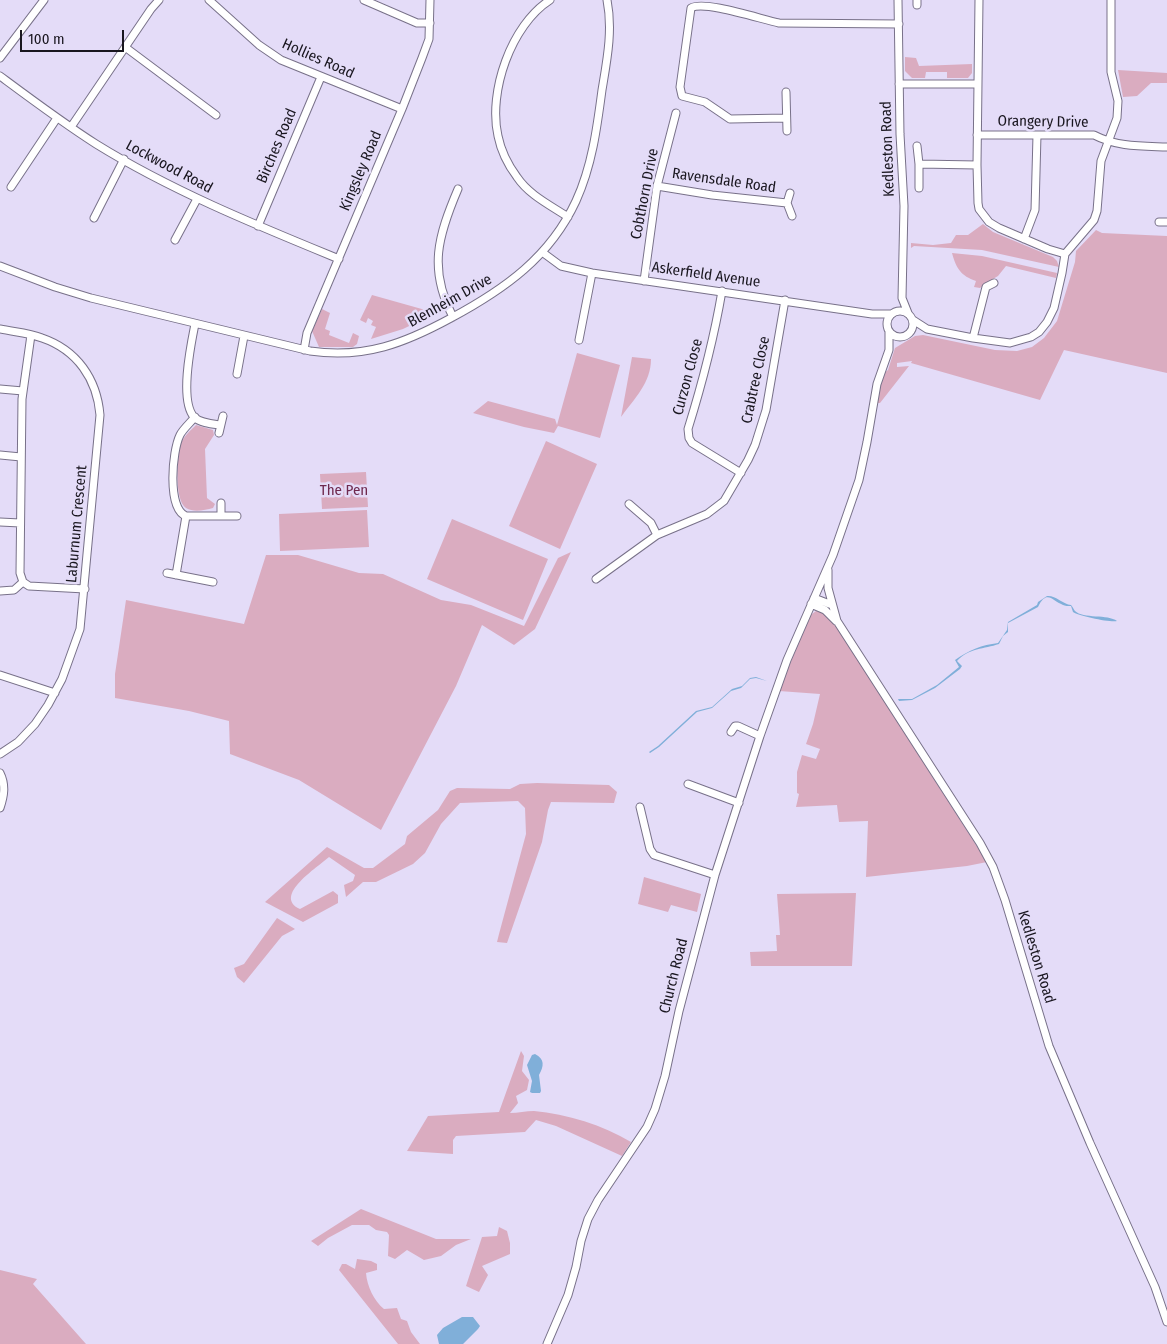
<!DOCTYPE html>
<html>
<head>
<meta charset="utf-8">
<style>
	body { margin:0 }
	#map { position:relative; width:1167px; height:1344px; overflow:hidden; background:#e4dcf8; font-family:"Fira Sans Condensed",sans-serif }
	canvas { display:block }
	.scale { position:absolute; left:20px; top:30px; width:104px; height:22px; box-sizing:border-box; border:2px solid #19161f; border-top:0; padding-left:6px; font-size:15px; line-height:18px; white-space:nowrap; color:#19161f; -webkit-text-stroke:4px #e4dcf8; paint-order:stroke }
</style>
</head>
<body>
<div id="map">
<canvas width="1167" height="1344"></canvas>
<div class="scale">100 m</div>
</div>
<script>
const context = document.querySelector('canvas').getContext('2d');
context.lineJoin = 'round';
function fill(path, color) { context.fillStyle = color; context.fill(path, 'evenodd'); }
function stroke(path, color, width, dash) { context.strokeStyle = color; context.lineWidth = width; context.lineCap = dash ? 'butt' : 'round'; context.setLineDash(dash || []); context.stroke(path); }
function drawText(font, color, halo, rows, align = 'center') {
  context.font = font + ' "Fira Sans Condensed",sans-serif'; context.lineWidth = 5; context.setLineDash([]); context.textBaseline = 'middle'; context.strokeStyle = halo; context.fillStyle = color; for (const [text, x, y, turn = 0] of rows) {
    context.save(); context.translate(x, y); context.rotate((+turn || 0) * Math.PI / 180); context.textAlign = isNaN(turn) ? turn : align; if (halo) context.strokeText(text, 0, 0); context.fillText(text, 0, 0); context.restore();
  }
}
const green = new Path2D(`
	M 905,57 L 916,58 L 919,66 L 972,64 L 972,73 L 968,78 L 947,78 L 947,72 L 926,72 L 925,78 L 912,78 L 905,71 Z
	M 1118,70 L 1167,73 L 1167,83 L 1151,83 L 1137,96 L 1123,97 Z
	M 983,224 L 993,232 L 1053,257 L 1057,261 L 1059,267 L 982,250 L 914,246 L 911,248 L 911,243 L 933,245 L 951,243 L 956,235 L 968,235 Z
	M 1096,230 L 1102,233 L 1167,236 L 1167,373 L 1064,350 L 1040,400 L 911,363 L 912,361 L 897,363 L 897,367 L 909,366 L 880,403 L 876,403 L 884,373 L 888,370 L 895,348 L 915,336 L 923,335 L 995,350 L 1017,351 L 1032,347 L 1044,338 L 1057,321 L 1075,262 L 1076,251 Z
	M 952,253 L 982,256 L 1057,273 L 1056,278 L 1006,266 L 998,276 L 986,283 L 980,288 L 974,287 L 976,281 C 961,276 956,268 952,253 Z
	M 372,295 L 436,313 L 403,329 L 371,339 L 376,327 L 371,325 L 373,321 L 368,318 L 366,323 L 360,320 Z
	M 322,309 L 330,313 L 325,329 L 330,331 L 329,335 L 349,343 L 353,333 L 359,336 L 357,344 L 353,347 L 319,347 L 312,331 Z
	M 577,353 L 620,365 L 600,438 L 558,426 L 554,433 L 524,427 L 473,413 L 488,401 L 555,419 L 557,425 Z
	M 632,357 L 651,359 C 651,383 634,399 621,417 Z
	M 196,425 L 213,430 L 214,435 L 205,449 L 207,498 L 215,504 L 213,508 C 205,510 194,513 186,508 C 174,500 177,456 181,443 C 184,436 191,430 196,425 Z
	M 546,441 L 597,464 L 560,549 L 509,526 Z
	M 366,472 L 368,507 L 322,509 L 320,474 Z
	M 367,510 L 369,547 L 280,551 L 279,514 Z
	M 452,519 L 548,559 L 523,620 L 427,579 Z
	M 571,552 L 535,629 L 514,645 L 482,625 L 456,686 L 381,830 L 299,780 L 230,754 L 229,721 L 189,711 L 115,698 L 115,674 L 126,600 L 244,624 L 266,555 L 298,555 L 359,573 L 383,574 L 441,600 L 471,605 L 524,626 L 558,558 Z
	M 816,611 L 822,612 L 833,621 L 987,862 L 967,866 L 866,877 L 868,821 L 839,822 L 837,805 L 796,807 L 799,794 L 797,793 L 797,772 L 802,755 L 816,759 L 820,749 L 806,744 L 813,724 L 820,694 L 779,691 L 807,621 L 812,614 Z
	M 537,783 L 609,785 L 617,792 L 614,803 L 551,802 L 548,810 L 542,842 L 507,943 L 497,942 L 499,934 L 526,834 L 525,808 L 518,801 L 460,803 L 441,824 L 425,853 L 413,864 L 376,882 L 363,882 L 346,897 L 344,885 L 353,881 L 355,875 L 329,857 C 318,867 272,896 300,909 L 333,891 L 338,895 L 338,903 L 303,922 L 265,902 L 327,847 L 364,868 L 373,868 L 405,844 L 407,836 L 438,810 L 450,791 L 457,788 L 510,789 L 520,784 Z
	M 644,877 L 701,894 L 697,912 L 671,905 L 668,912 L 638,904 Z
	M 856,893 L 852,966 L 751,966 L 750,952 L 777,951 L 776,935 L 780,935 L 777,894 Z
	M 277,918 L 295,929 L 282,936 L 244,983 L 237,977 L 234,968 L 244,964 Z
	M 521,1051 L 524,1056 L 522,1071 L 529,1080 L 527,1090 L 516,1096 L 518,1103 L 510,1113 C 518,1113 526,1111 534,1111 C 567,1114 603,1125 631,1142 L 622,1156 L 556,1126 L 536,1120 L 525,1132 L 456,1136 L 453,1140 L 453,1154 L 407,1151 L 428,1116 L 499,1112 Z
	M 361,1209 L 436,1239 L 471,1239 L 456,1245 L 441,1256 L 424,1260 L 407,1250 L 395,1259 L 388,1256 L 389,1235 L 387,1232 L 376,1230 L 369,1225 L 352,1225 L 328,1238 L 318,1246 L 311,1241 Z
	M 499,1227 L 507,1231 L 510,1243 L 510,1254 L 482,1266 L 488,1275 L 479,1292 L 466,1286 L 482,1237 L 497,1236 Z
	M 357,1259 L 371,1261 L 377,1264 L 377,1270 L 366,1273 C 367,1286 374,1301 384,1309 L 397,1308 L 401,1319 L 407,1321 L 411,1332 L 420,1344 L 398,1344 L 339,1270 L 342,1264 L 346,1264 L 355,1269 Z
	M 0,1270 L 37,1279 L 33,1284 L 86,1344 L 0,1344 Z`);
const water = new Path2D(`
	M 1047,596 C 1055,595 1063,604 1071,605 C 1073,607 1074,610 1075,611 C 1083,619 1108,614 1117,621 C 1112,623 1079,616 1073,612 L 1071,606 C 1068,606 1065,606 1063,605 C 1052,601 1047,589 1038,607 L 1008,623 L 1008,632 L 1003,636 L 999,644 C 984,649 969,648 957,661 L 962,666 L 960,669 L 935,688 L 912,700 L 899,701 L 898,699 L 912,699 L 937,685 L 959,667 L 955,660 C 969,650 982,645 998,643 L 1007,630 L 1008,622 L 1037,605 L 1038,602 Z
	M 756,677 L 767,681 L 756,678 L 750,679 L 741,688 L 731,691 L 712,708 L 697,712 L 659,747 L 650,753 L 649,752 L 658,746 L 696,711 L 712,707 L 732,689 L 742,686 L 750,678 Z
	M 535,1054 C 545,1059 544,1066 539,1075 L 541,1091 L 540,1093 L 532,1093 L 530,1092 L 532,1081 L 527,1065 L 532,1055 Z
	M 462,1317 L 473,1317 L 480,1326 L 478,1329 L 463,1344 L 439,1344 L 437,1335 L 443,1328 Z`);
const minor = new Path2D(`
	M 209,0 L 259,45 L 281,60 L 402,109
	M 364,0 L 417,23 L 430,23
	M 550,0 C 511,25 488,92 498,136 C 501,151 508,165 517,177 C 529,195 550,205 568,217
	M 898,0 L 900,134 L 904,206 L 902,298 L 908,313
	M 917,0 L 917,5
	M 979,0 L 977,165 L 978,203 L 979,209 L 989,222 L 999,228 L 1048,249 L 1065,254
	M 125,47 L 216,115
	M 0,58 L 44,0
	M 0,76 C 31,99 63,123 96,144 C 172,191 256,225 339,259
	M 899,84 L 978,84
	M 786,92 L 787,131
	M 786,118 L 730,119 L 705,102 L 682,96 L 680,87 L 691,8 C 704,0 760,19 779,23 L 899,24
	M 71,127 L 151,9 L 159,0
	M 977,135 L 1094,135 C 1117,147 1141,146 1167,147
	M 917,146 L 919,164 L 919,188
	M 919,164 L 977,165
	M 657,186 L 712,195 L 787,203 L 792,216
	M 11,187 L 57,118
	M 787,203 L 790,193
	M 94,218 L 124,159
	M 1159,222 L 1167,222
	M 258,226 L 321,77
	M 1024,239 L 1035,210 L 1037,135
	M 175,240 L 197,199
	M 542,252 L 561,266 L 592,273 L 872,314 L 891,314
	M 0,266 L 55,287 L 91,298 L 310,351 C 365,359 405,343 451,318 C 505,289 550,257 576,201 C 592,166 597,128 602,90 C 607,60 613,30 607,0
	M 644,281 L 657,186 L 676,113
	M 722,291 C 714,338 702,384 688,429 L 689,438 L 692,443 L 741,473
	M887 324a13 13 0 1 1 26 0a13 13 0 1 1-26 0Z
	M 453,317 C 428,269 438,236 458,189
	M 913,320 L 927,329 L 973,338 L 1010,343 L 1031,337 L 1039,332 L 1047,322 L 1054,308 L 1062,273 L 1065,254 L 1094,220 L 1097,211 L 1101,161 L 1117,118 L 1118,101 L 1111,72 L 1111,0
	M 195,324 C 191,344 179,400 194,417 C 200,423 212,424 220,425
	M 0,329 C 14,332 29,333 42,338 C 77,350 97,379 100,415 L 80,629 L 62,679 L 48,705 L 35,724 L 18,742 L 0,754
	M 31,335 L 22,399 L 20,573 L 23,582 L 29,586 L 85,589
	M 973,338 L 986,287 L 994,283
	M 579,340 L 592,273
	M 304,350 L 307,333 L 402,109 L 422,58 L 429,39 L 430,0
	M 237,374 L 244,336
	M 0,389 L 23,391
	M 195,417 C 190,423 183,429 180,435 C 172,451 167,509 186,516 L 237,516
	M 219,433 L 223,416
	M 0,455 L 21,457
	M 221,503 L 221,515
	M 629,504 L 651,523 L 657,535
	M 0,522 L 20,523
	M 828,570 L 828,588 L 837,621 L 980,843 L 993,867 L 1005,900 L 1049,1046 L 1090,1143 L 1155,1287 L 1167,1322
	M 167,573 L 213,582
	M 176,575 L 186,516
	M 596,579 L 657,535 L 707,514 L 724,501 L 748,460 L 755,445 L 766,410 L 785,300
	M 0,591 L 14,590 L 23,582
	M 814,598 L 832,605
	M 811,604 L 825,610 L 836,621
	M 0,675 L 55,693
	M 731,732 L 735,726 L 738,726 L 760,736
	M 0,773 C 6,785 4,796 0,808
	M 688,784 L 739,803
	M 640,807 L 650,849 L 654,855 L 715,875
	M 547,1344 L 568,1295 L 576,1267 L 581,1241 L 588,1219 L 598,1200 L 647,1127 L 655,1109 L 665,1076 L 679,1011 L 715,875 L 760,736 L 787,660 L 833,555 L 859,480 L 867,442 L 877,384 L 889,350 L 889,332`);
const streetNames = [
	["Hollies Road",318,59,24],
	["Orangery Drive",1043,122,1],
	["Birches Road",277,146,-67],
	["Kedleston Road",888,149,-92],
	["Lockwood Road",169,167,28],
	["Kingsley Road",361,171,-67],
	["Ravensdale Road",724,181,8],
	["Cobthorn Drive",645,194,-79],
	["Askerfield Avenue",706,275,8],
	["Blenheim Drive",450,301,-29],
	["Curzon Close",688,377,-75],
	["Crabtree Close",756,380,-78],
	["Laburnum Crescent",77,524,-85],
	["Kedleston Road",1036,957,73],
	["Church Road",674,976,-76]
];
const parkNames = [
	["The Pen",344,491]
];
fill(green, '#daacc0');
fill(water, '#80afd9');
stroke(minor, '#787189', 9);
stroke(minor, '#fff', 7);
drawText('15px', '#19161f', '#e4dcf8', streetNames);
drawText('15px', '#6f294e', '#e4dcf8', parkNames);
</script>
</body>
</html>
